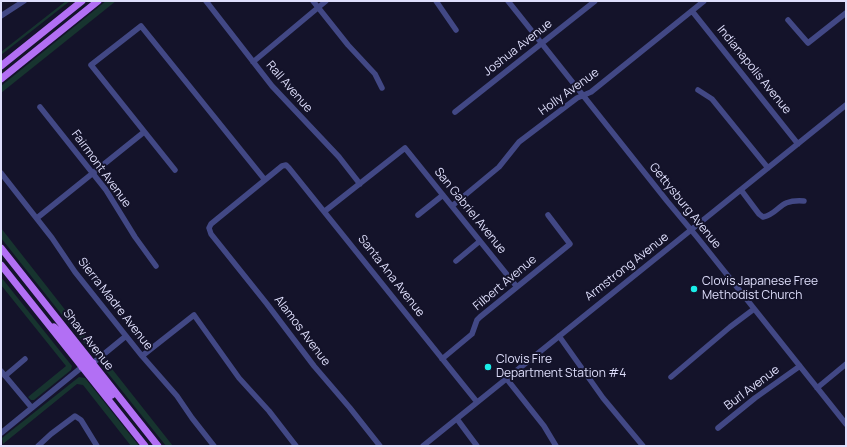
<!DOCTYPE html>
<html>
<head>
<meta charset="utf-8">
<style>
	body { margin:0 }
	#map { position:relative; width:847px; height:447px; overflow:hidden; background:#14132a; font-family:Manrope,sans-serif }
	canvas { display:block }
	.frame { position:absolute; inset:0; border:2px solid #dfdffc; pointer-events:none }
</style>
</head>
<body>
<div id="map">
<canvas width="847" height="447"></canvas>
<div class="frame"></div>
</div>
<script>
const context = document.querySelector('canvas').getContext('2d');
context.lineJoin = 'round';
function fill(path, color) { context.fillStyle = color; context.fill(path, 'evenodd'); }
function stroke(path, color, width, dash) { context.strokeStyle = color; context.lineWidth = width; context.lineCap = dash ? 'butt' : 'round'; context.setLineDash(dash || []); context.stroke(path); }
function drawText(font, color, halo, rows, align = 'center') {
  context.font = font + ' Manrope,sans-serif'; context.lineWidth = 4; context.setLineDash([]); context.textBaseline = 'middle'; context.strokeStyle = halo; context.fillStyle = color; for (const [text, x, y, turn = 0] of rows) {
    context.save(); context.translate(x, y); context.rotate((+turn || 0) * Math.PI / 180); context.textAlign = isNaN(turn) ? turn : align; if (halo) context.strokeText(text, 0, 0); context.fillText(text, 0, 0); context.restore();
  }
}
const green = new Path2D(`
	M 66,1 L 70,1 L 1,55 L 1,52 Z
	M 106,1 L 116,1 L 1,93 L 1,86 Z
	M 1,228 L 99,353 L 92,353 L 1,238 Z
	M 1,277 L 72,366 L 71,370 L 34,400 L 31,400 L 28,397 L 66,366 L 1,285 Z
	M 105,360 L 173,446 L 166,446 L 103,367 Z
	M 79,377 L 85,378 L 139,446 L 131,446 L 83,385 L 77,384 L 3,444 L 2,438 Z`);
const minor = new Path2D(`
	M 206,1 L 272,86 L 339,157 L 360,184
	M 313,1 L 348,45 L 375,74 L 382,88
	M 436,1 L 456,30
	M 508,1 L 667,201 L 697,237 L 846,424
	M 692,11 L 798,144
	M 1,16 L 24,1
	M 788,20 L 808,43 L 846,13
	M 253,62 L 326,1
	M 698,90 L 712,99 L 768,168
	M 40,107 L 106,190 L 135,237 L 156,266
	M 455,112 L 595,1
	M 175,170 L 91,65 L 141,26 L 265,180
	M 1,173 L 52,238 L 75,272 L 142,356 L 177,396 L 192,418 L 214,446
	M 741,190 L 759,214 L 763,217 C 781,213 777,199 804,201
	M 452,206 L 499,167 L 519,142 L 577,98 L 591,92 L 704,1
	M 325,211 L 405,148 L 517,287
	M 418,215 L 443,195
	M 37,218 L 144,132
	M 456,261 L 480,241
	M 559,336 L 603,398 L 643,446
	M 142,356 L 194,315 L 239,378 L 269,411 L 296,446
	M 442,359 L 472,334 L 477,320 L 480,317 L 570,244 L 548,215
	M 93,363 L 126,336
	M 1,371 L 32,408
	M 5,376 L 25,359
	M 671,377 L 730,327 L 754,309
	M 506,378 L 544,426 L 556,446
	M 817,388 L 846,364
	M 457,419 L 477,446
	M 718,428 L 755,398 L 800,366
	M 1,433 L 82,367
	M 38,446 L 51,434 L 75,416 L 81,420 L 97,446
	M 380,446 L 350,408 L 314,366 L 267,304 L 211,234 L 209,228 L 211,224 L 282,166 L 286,165 L 289,168 L 477,402
	M 423,446 L 846,105`);
const major = new Path2D(`
	M 1,66 L 82,1
	M 1,79 L 98,1
	M 1,248 L 158,446
	M 1,265 L 145,446
	M 54,327 C 66,337 74,353 84,361 C 87,363 90,363 93,363
	M 82,367 L 87,367 L 91,369 L 112,395`);
const markers = [
	[694,289,4,"#1aede8"],
	[488,367,4,"#1aede8"]
];
const streetNames = [
	["Joshua Avenue",518,48,-38],
	["Indianapolis Avenue",754,70,51],
	["Rall Avenue",289,87,49],
	["Holly Avenue",569,92,-36],
	["Fairmont Avenue",101,169,54],
	["Gettysburg Avenue",685,206,51],
	["San Gabriel Avenue",470,211,51],
	["Armstrong Avenue",627,267,-38],
	["Santa Ana Avenue",391,276,52],
	["Filbert Avenue",505,283,-40],
	["Sierra Madre Avenue",115,304,52],
	["Alamos Avenue",302,331,53],
	["Shaw Avenue",88,340,52],
	["Burl Avenue",752,388,-37]
];
const poiNames = [
	["Clovis Japanese Free",702,282],
	["Methodist Church",702,296],
	["Clovis Fire",496,360],
	["Department Station #4",496,374]
];
fill(green, '#17342f');
stroke(minor, '#424885', 5.5);
stroke(major, '#b26ff4', 7);
for (const [x, y, r, color] of markers) { const dot = new Path2D(); dot.arc(x, y, r, 0, 2 * Math.PI); context.fillStyle = color; context.fill(dot); stroke(dot, '#14132a', 1.5); }
drawText('12px', '#dfdffc', '#14132a', streetNames);
drawText('12px', '#dfdffc', '#14132a', poiNames, 'left');
</script>
</body>
</html>
